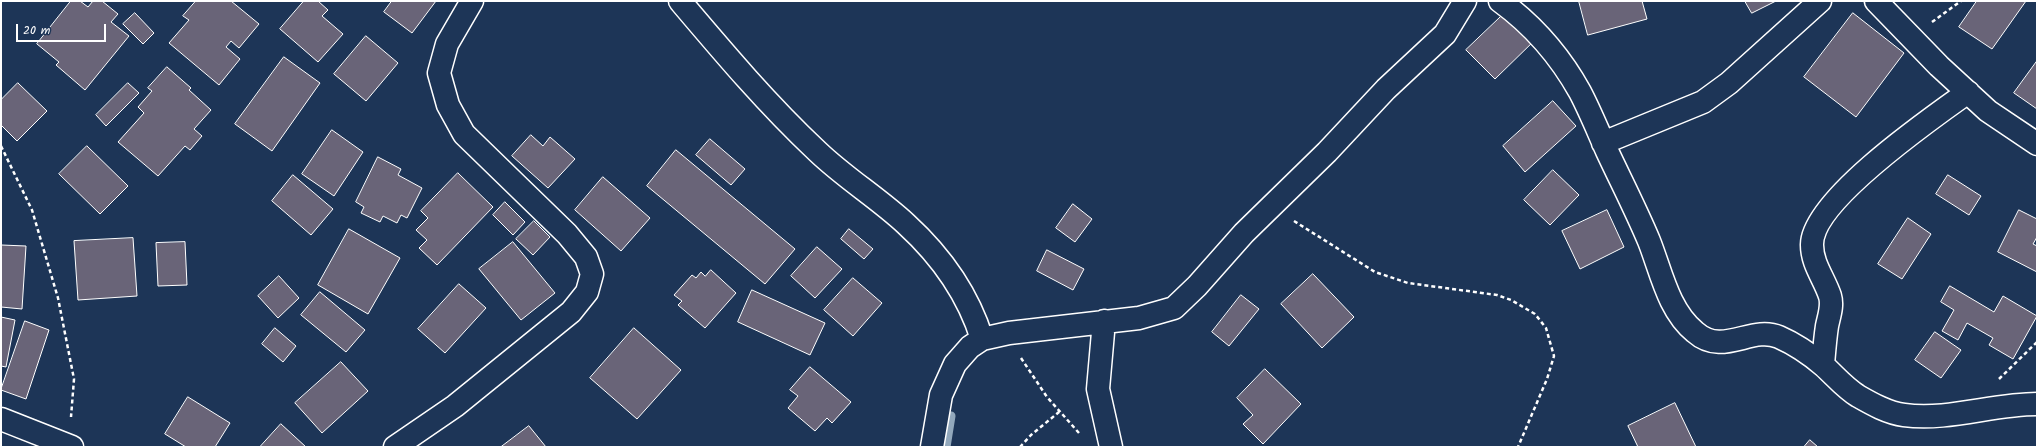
<!DOCTYPE html>
<html>
<head>
<meta charset="utf-8">
<style>
	body { margin:0 }
	#map { position:relative; width:2038px; height:448px; overflow:hidden; background:#1d3557; font-family:Kalam,sans-serif }
	canvas { display:block }
	.frame { position:absolute; inset:0; border:2px solid #fff; pointer-events:none }
	.scale { position:absolute; left:16px; top:24px; width:90px; height:18px; box-sizing:border-box; border:2px solid #fff; border-top:0; padding-left:5px; font-size:12px; line-height:14px; white-space:nowrap; color:#fff; -webkit-text-stroke:3px #1d3557; paint-order:stroke }
</style>
</head>
<body>
<div id="map">
<canvas width="2038" height="448"></canvas>
<div class="frame"></div>
<div class="scale">20 m</div>
</div>
<script>
const context = document.querySelector('canvas').getContext('2d');
context.lineJoin = 'round';
function stroke(path, color, width, dash) { context.strokeStyle = color; context.lineWidth = width; context.lineCap = dash ? 'butt' : 'round'; context.setLineDash(dash || []); context.stroke(path); }
function fill(path, color) { context.fillStyle = color; context.fill(path, 'evenodd'); }
const stream = new Path2D(`
	M 946,447 L 951,416`);
const building = new Path2D(`
	M 71,1 L 80,1 L 88,7 L 93,1 L 102,1 L 118,14 L 111,22 L 129,36 L 85,90 L 56,65 L 59,62 L 37,44 Z
	M 196,1 L 231,1 L 259,24 L 239,48 L 231,41 L 226,47 L 240,59 L 219,85 L 169,43 L 189,20 L 183,16 Z
	M 304,1 L 318,1 L 328,10 L 322,16 L 343,34 L 318,62 L 280,29 Z
	M 392,1 L 436,1 L 412,33 L 384,12 Z
	M 1579,1 L 1642,1 L 1647,19 L 1588,35 Z
	M 1745,1 L 1776,1 L 1752,13 Z
	M 1977,1 L 2026,1 L 1992,49 L 1959,27 Z
	M 1509,9 L 1537,38 L 1495,79 L 1466,50 Z
	M 135,13 L 154,33 L 143,44 L 123,24 Z
	M 1853,13 L 1904,53 L 1856,117 L 1804,77 Z
	M 366,36 L 398,63 L 366,101 L 334,74 Z
	M 284,57 L 320,83 L 272,151 L 235,124 Z
	M 2037,61 L 2037,109 L 2014,93 Z
	M 167,67 L 191,88 L 189,90 L 211,110 L 194,129 L 202,136 L 190,150 L 185,146 L 158,176 L 118,142 L 144,113 L 138,107 L 152,91 L 148,88 Z
	M 18,83 L 47,111 L 17,141 L 1,125 L 1,100 Z
	M 128,83 L 139,93 L 106,126 L 96,115 Z
	M 1553,101 L 1576,126 L 1525,172 L 1503,146 Z
	M 332,130 L 363,152 L 334,196 L 302,174 Z
	M 531,135 L 543,146 L 550,137 L 575,159 L 548,188 L 512,156 Z
	M 710,139 L 745,169 L 731,185 L 696,155 Z
	M 87,146 L 128,186 L 100,214 L 59,174 Z
	M 676,150 L 795,249 L 765,284 L 647,186 Z
	M 378,157 L 401,169 L 398,175 L 422,188 L 407,218 L 401,215 L 397,223 L 383,216 L 380,222 L 361,213 L 364,207 L 356,202 Z
	M 1553,170 L 1579,195 L 1550,225 L 1524,200 Z
	M 458,173 L 493,207 L 437,265 L 419,248 L 427,240 L 416,230 L 428,218 L 421,211 Z
	M 293,175 L 333,209 L 311,235 L 272,201 Z
	M 1948,175 L 1981,196 L 1969,215 L 1936,194 Z
	M 603,177 L 650,218 L 621,251 L 575,210 Z
	M 505,202 L 525,222 L 513,235 L 493,215 Z
	M 1073,204 L 1092,219 L 1075,242 L 1056,228 Z
	M 1607,210 L 1624,247 L 1580,269 L 1562,231 Z
	M 2019,210 L 2037,219 L 2037,237 L 2033,244 L 2037,246 L 2037,272 L 1998,252 Z
	M 1908,218 L 1931,234 L 1902,279 L 1878,264 Z
	M 534,221 L 550,237 L 533,255 L 516,239 Z
	M 349,229 L 400,258 L 368,314 L 318,285 Z
	M 849,229 L 873,249 L 864,259 L 841,239 Z
	M 133,238 L 137,296 L 78,300 L 74,241 Z
	M 185,242 L 187,285 L 158,286 L 156,243 Z
	M 513,242 L 555,293 L 521,320 L 479,269 Z
	M 1,245 L 26,246 L 22,309 L 1,307 Z
	M 817,247 L 842,269 L 815,298 L 791,276 Z
	M 1047,250 L 1084,269 L 1073,290 L 1037,271 Z
	M 711,270 L 736,293 L 705,328 L 678,305 L 682,301 L 674,295 L 692,275 L 696,278 L 701,272 L 705,276 Z
	M 1313,274 L 1354,317 L 1322,348 L 1281,304 Z
	M 279,276 L 299,298 L 278,318 L 258,296 Z
	M 853,278 L 882,303 L 853,336 L 824,310 Z
	M 459,284 L 486,308 L 445,353 L 418,329 Z
	M 1950,286 L 1994,312 L 2003,296 L 2037,316 L 2013,359 L 1989,345 L 1993,338 L 1967,323 L 1958,340 L 1942,331 L 1954,310 L 1941,302 Z
	M 752,290 L 825,323 L 810,355 L 738,322 Z
	M 320,292 L 365,330 L 346,352 L 301,315 Z
	M 1241,295 L 1259,309 L 1229,346 L 1212,332 Z
	M 1,317 L 15,320 L 6,367 L 1,366 Z
	M 25,321 L 49,330 L 26,399 L 1,390 Z
	M 275,328 L 296,346 L 283,362 L 262,344 Z
	M 634,328 L 681,370 L 637,419 L 590,378 Z
	M 1935,332 L 1961,350 L 1941,378 L 1915,360 Z
	M 341,362 L 368,391 L 322,433 L 295,403 Z
	M 810,367 L 851,402 L 832,423 L 827,418 L 815,431 L 788,408 L 798,396 L 790,390 Z
	M 1265,369 L 1301,404 L 1263,444 L 1243,424 L 1253,415 L 1237,398 Z
	M 188,397 L 230,423 L 215,447 L 186,447 L 165,434 Z
	M 1675,403 L 1696,447 L 1638,447 L 1628,426 Z
	M 281,424 L 306,447 L 260,447 Z
	M 529,426 L 546,447 L 501,447 Z
	M 1810,440 L 1818,447 L 1804,447 Z`);
const path = new Path2D(`
	M 1932,22 L 1961,1
	M 1,146 L 32,210 L 58,298 L 74,379 L 71,417
	M 1294,221 L 1375,272 L 1408,283 L 1497,295 L 1511,300 L 1535,314 L 1546,328 L 1554,356 L 1547,379 L 1518,447
	M 1021,358 L 1047,397 L 1079,433
	M 1999,379 L 2037,342
	M 1020,447 L 1031,435 L 1059,412`);
const minor = new Path2D(`
	M 680,1 C 724,53 767,104 817,151 C 845,178 878,198 906,224 C 941,256 968,294 982,339
	M 1500,1 C 1533,25 1560,56 1580,92 C 1590,111 1598,131 1607,151 C 1621,181 1636,210 1649,241 C 1661,271 1668,310 1695,332 C 1723,357 1751,325 1779,337 C 1795,344 1811,355 1824,366 C 1835,376 1845,388 1858,396 C 1872,404 1888,413 1904,415 C 1948,421 1993,404 2037,404
	M 1876,1 L 1939,66 L 1988,111 L 2037,144
	M 1603,143 L 1703,102 L 1729,83 L 1820,1
	M 1104,321 L 1098,389 L 1111,447
	M 1823,365 C 1824,353 1825,339 1827,326 C 1829,316 1833,306 1830,296 C 1824,278 1812,264 1812,245 C 1811,201 1933,117 1968,92
	M 1,419 L 72,447
	M 395,447 L 455,406 L 571,312 L 587,292 L 592,274 L 586,257 L 567,234 L 464,134 L 448,105 L 439,73 L 447,44 L 472,1
	M 932,447 L 941,395 L 955,364 L 970,347 L 982,339 L 1009,333 L 1139,318 L 1174,308 L 1197,286 L 1244,233 L 1327,152 L 1386,89 L 1445,34 L 1465,1`);
stroke(stream, '#92a8bc', 9);
fill(building, '#696478');
stroke(building, '#fff', 1);
stroke(minor, '#fff', 25);
stroke(path, '#fff', 2.5, [4, 3]);
stroke(minor, '#1d3557', 22);
</script>
</body>
</html>
